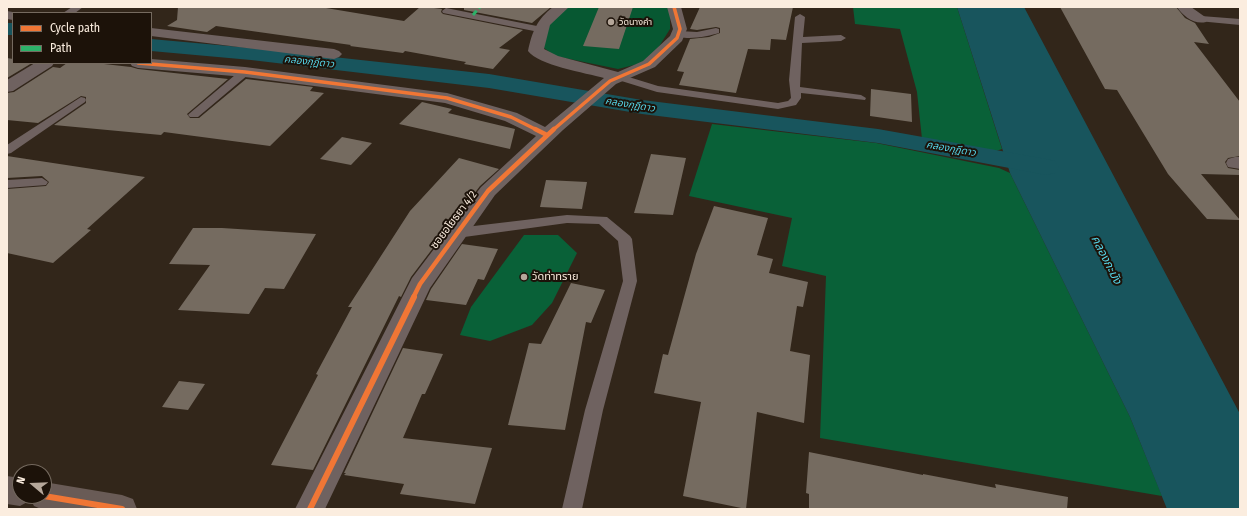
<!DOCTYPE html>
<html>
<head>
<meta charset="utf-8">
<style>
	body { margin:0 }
	#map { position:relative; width:1247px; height:516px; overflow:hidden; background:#32261a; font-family:"Fira Sans Condensed",sans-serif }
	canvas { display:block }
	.frame { position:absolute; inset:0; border:8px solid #fbeddf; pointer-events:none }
	.legend { position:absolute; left:12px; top:12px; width:140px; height:52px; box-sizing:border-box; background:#1c1209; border:1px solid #756a5f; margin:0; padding:5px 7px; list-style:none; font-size:12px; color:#fbeddf }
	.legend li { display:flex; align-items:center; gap:8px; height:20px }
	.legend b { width:20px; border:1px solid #756a5f }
	.north { position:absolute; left:12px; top:464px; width:40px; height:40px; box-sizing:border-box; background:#1c1209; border:1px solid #756a5f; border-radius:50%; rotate:289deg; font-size:11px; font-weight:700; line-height:16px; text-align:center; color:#fbeddf }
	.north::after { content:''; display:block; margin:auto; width:14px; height:18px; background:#b5a79a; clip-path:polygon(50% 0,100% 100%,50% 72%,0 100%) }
</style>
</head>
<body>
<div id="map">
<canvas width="1247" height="516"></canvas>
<div class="frame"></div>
<ul class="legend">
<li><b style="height:5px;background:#f07635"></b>Cycle path</li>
<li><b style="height:5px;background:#2db169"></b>Path</li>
</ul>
<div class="north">N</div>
</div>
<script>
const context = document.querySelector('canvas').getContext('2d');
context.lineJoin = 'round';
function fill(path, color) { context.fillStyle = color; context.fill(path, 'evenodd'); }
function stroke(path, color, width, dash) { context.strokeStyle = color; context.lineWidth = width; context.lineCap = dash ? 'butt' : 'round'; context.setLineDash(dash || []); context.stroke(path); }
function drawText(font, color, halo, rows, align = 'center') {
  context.font = font + ' "Fira Sans Condensed","Noto Sans Thai",sans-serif'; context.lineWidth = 4; context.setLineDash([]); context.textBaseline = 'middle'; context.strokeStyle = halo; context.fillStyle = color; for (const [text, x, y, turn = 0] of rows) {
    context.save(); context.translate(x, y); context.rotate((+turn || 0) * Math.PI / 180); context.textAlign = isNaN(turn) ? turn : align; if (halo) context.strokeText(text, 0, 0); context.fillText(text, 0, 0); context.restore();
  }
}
const green = new Path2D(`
	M 565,7 L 670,7 L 670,29 L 650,61 L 618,69 L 555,56 L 544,48 L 545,23 Z`);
const forest = new Path2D(`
	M 853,7 L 957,7 L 1002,149 L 993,152 L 922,139 L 917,92 L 900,29 L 855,24 Z
	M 712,124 L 876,143 L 999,168 L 1010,173 L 1130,417 L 1162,496 L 820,438 L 826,276 L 782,266 L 792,218 L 689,196 Z
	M 524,235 L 558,235 L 577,253 L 552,303 L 532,325 L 490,341 L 460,335 L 471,307 Z`);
const water = new Path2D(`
	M 957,7 L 1024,7 L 1240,414 L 1240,509 L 1167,509 L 1130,417 L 1010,173 Z`);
const canal = new Path2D(`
	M 7,23 L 13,23 L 13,35 L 7,35 Z
	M 151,39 L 251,48 L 489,74 L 642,100 L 878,129 L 1046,159 L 1055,161 L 1059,167 L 1055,173 L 1046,175 L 878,143 L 642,114 L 489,88 L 251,60 L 151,51 Z`);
const building = new Path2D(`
	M 178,7 L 320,7 L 404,21 L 420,7 L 426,7 L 442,9 L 441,12 L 443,14 L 523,30 L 499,48 L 510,50 L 493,69 L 464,64 L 466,62 L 405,51 L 403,53 L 350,46 L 351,45 L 216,26 L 207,32 L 167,26 L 177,20 Z
	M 464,7 L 551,7 L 532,23 L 464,10 Z
	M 599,7 L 633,7 L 619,49 L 583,46 Z
	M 700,7 L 793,7 L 786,40 L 771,39 L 770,50 L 748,49 L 736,93 L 679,85 L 684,72 L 677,71 L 690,39 L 709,37 L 720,33 L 720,28 L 716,27 L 697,30 L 690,29 Z
	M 1060,7 L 1176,7 L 1185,18 L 1195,23 L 1209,44 L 1194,42 L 1240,102 L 1240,156 L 1228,158 L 1225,162 L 1228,168 L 1240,170 L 1240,175 L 1201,174 L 1240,220 L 1207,219 L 1168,174 L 1117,90 L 1105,89 Z
	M 7,58 L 13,59 L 13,63 L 32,63 L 7,78 Z
	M 67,63 L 95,63 L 131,67 L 138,69 L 228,79 L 187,114 L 190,118 L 199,118 L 246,79 L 313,87 L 310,91 L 324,93 L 270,146 L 164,132 L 161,135 L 54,125 L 86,103 L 86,97 L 81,96 L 38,123 L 7,120 L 7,93 L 14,92 L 53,67 L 60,68 Z
	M 871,89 L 911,94 L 912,122 L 870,116 Z
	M 422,102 L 452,109 L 448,113 L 515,129 L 510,149 L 399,124 Z
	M 342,137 L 372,143 L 351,165 L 320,159 Z
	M 651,154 L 686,158 L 673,215 L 634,213 Z
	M 7,156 L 145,177 L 87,229 L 91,230 L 53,263 L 7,253 L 7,189 L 46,186 L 49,182 L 42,176 L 7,178 Z
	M 459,158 L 499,169 L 480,186 L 411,277 L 401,297 L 399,296 L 313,470 L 271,465 L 318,375 L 316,374 L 352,307 L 348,307 L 410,211 Z
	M 546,180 L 587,182 L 582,209 L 540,207 Z
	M 714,206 L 768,218 L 757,255 L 773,259 L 769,273 L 808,282 L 803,307 L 797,306 L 790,351 L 810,355 L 804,423 L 757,412 L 746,509 L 683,496 L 701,402 L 654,393 L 663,354 L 668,355 L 696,254 Z
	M 193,228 L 222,228 L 316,234 L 284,289 L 265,288 L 249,314 L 178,310 L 210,265 L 169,264 Z
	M 462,244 L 498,249 L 484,280 L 478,279 L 466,305 L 426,300 L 431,289 Z
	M 571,283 L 605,290 L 591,323 L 586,322 L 565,430 L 508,425 L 529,343 L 541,344 Z
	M 403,348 L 443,354 L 425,394 L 422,394 L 403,438 L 492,448 L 475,504 L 400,494 L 404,484 L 344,475 L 346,473 L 344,473 Z
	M 179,381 L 205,384 L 188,410 L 162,407 Z
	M 809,452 L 923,475 L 923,474 L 996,488 L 995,484 L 1068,497 L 1067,509 L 809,509 L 809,494 L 806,493 Z`);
const lane = new Path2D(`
	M 72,7 L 83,7 L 75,13 L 63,13 Z
	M 446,8 L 542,27 L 544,29 L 539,32 L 443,13 L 442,11 Z
	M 800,14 L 805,17 L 803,37 L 841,35 L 846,38 L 841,41 L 802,43 L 800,87 L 861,95 L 866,98 L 865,100 L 801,93 L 801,98 L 796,105 L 778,109 L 657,92 L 615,79 L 614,77 L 619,74 L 658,86 L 778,103 L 788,101 L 791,98 L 789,80 L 795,17 Z
	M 1201,16 L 1240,19 L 1240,25 L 1198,21 L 1198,17 Z
	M 716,28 L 719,29 L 719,33 C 709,36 683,42 674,34 L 679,31 L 697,32 Z
	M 245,69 L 250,72 L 249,74 L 198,117 L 190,117 L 188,115 L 190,113 L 241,70 Z
	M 81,97 L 85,98 L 86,100 L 85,102 L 11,153 L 7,154 L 7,145 Z
	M 42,178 L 48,182 L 46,185 L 7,188 L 7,180 Z
	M 567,215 L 607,217 L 630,236 L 632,239 L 637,281 L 603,410 L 582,509 L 562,509 L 585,410 L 623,281 L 618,241 L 599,224 L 567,223 L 457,238 L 452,236 L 450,233 L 452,230 L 457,228 Z`);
const street = new Path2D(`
	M 553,7 L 569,7 L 550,25 L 544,49 L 558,56 L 618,72 L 643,61 L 670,36 L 673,29 L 667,7 L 681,7 L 687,29 L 682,41 L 655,67 L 616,84 L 563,130 L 495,195 L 430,288 L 325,509 L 295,509 L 412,278 L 481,187 L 536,136 L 505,121 L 445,103 L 245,77 L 138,68 L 132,66 L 130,63 L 151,63 L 151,59 L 245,67 L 447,93 L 517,113 L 545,127 L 604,78 C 586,73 538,65 528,51 C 532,32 537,19 553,7 Z
	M 1177,7 L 1191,7 L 1208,19 L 1206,22 C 1194,25 1183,16 1177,7 Z
	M 7,11 L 18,13 L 13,13 L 13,20 L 7,19 Z
	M 151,28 L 334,49 L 339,51 L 342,54 L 339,57 L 334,59 L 151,36 Z
	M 35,63 L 54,63 L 52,66 L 13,91 L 7,92 L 7,80 Z
	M 1235,157 L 1240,157 L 1240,169 L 1228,167 L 1226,163 L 1228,159 Z`);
const secondary = new Path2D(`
	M 7,476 L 20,478 L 20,496 L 44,496 L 44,482 L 122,495 L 133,499 L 137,509 L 41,509 L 34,506 L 31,500 L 20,506 L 7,504 Z`);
const quiet = new Path2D(`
	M 473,15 L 480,7`);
const cyclewayFar2 = new Path2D(`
	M 138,63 L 245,72 L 447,98 L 511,117 L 537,130
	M 553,130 L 610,81 L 649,64 L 677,38 L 680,29 L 674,7`);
const cyclewayFar1 = new Path2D(`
	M 535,129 L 547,135
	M 413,298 L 420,284 L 488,191 L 554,129`);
const cycleway = new Path2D(`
	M 44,496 L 122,509
	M 310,509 L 414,297`);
const markers = [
	[611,22,4,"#b5a79a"],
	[524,277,4,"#b5a79a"]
];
const farPoinames = [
	["วัดนางคำ",619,22]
];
const farWaternames = [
	["คลองกุฎีดาว",309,62,6],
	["คลองกุฎีดาว",630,105,9],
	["คลองกุฎีดาว",951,149,10]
];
const streetNames = [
	["ซอยอโยธยา 4/2",454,220,-53]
];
const poiNames = [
	["วัดท่าทราย",532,277]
];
const waterNames = [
	["คลองกะมัง",1106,260,63]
];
fill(green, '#075832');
fill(forest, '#096138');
fill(water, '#18555d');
fill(canal, '#18555d');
fill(building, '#756b60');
fill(lane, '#6f6260');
fill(street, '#6f6260');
fill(secondary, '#695b56');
stroke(quiet, '#2db169', 3, [5.5, 3]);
stroke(cyclewayFar2, '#f07635', 3.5);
stroke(cyclewayFar1, '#f07635', 4.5);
stroke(cycleway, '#f07635', 6);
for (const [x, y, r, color] of markers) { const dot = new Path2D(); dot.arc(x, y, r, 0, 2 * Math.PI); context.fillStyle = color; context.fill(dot); stroke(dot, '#1c1209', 1.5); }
drawText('9px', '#fbeddf', '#1c1209', farPoinames, 'left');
drawText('italic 10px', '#55d3e6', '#1c1209', farWaternames);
drawText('11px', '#fbeddf', '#1c1209', streetNames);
drawText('11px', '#fbeddf', '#1c1209', poiNames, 'left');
drawText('italic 12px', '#55d3e6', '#1c1209', waterNames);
</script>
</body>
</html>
